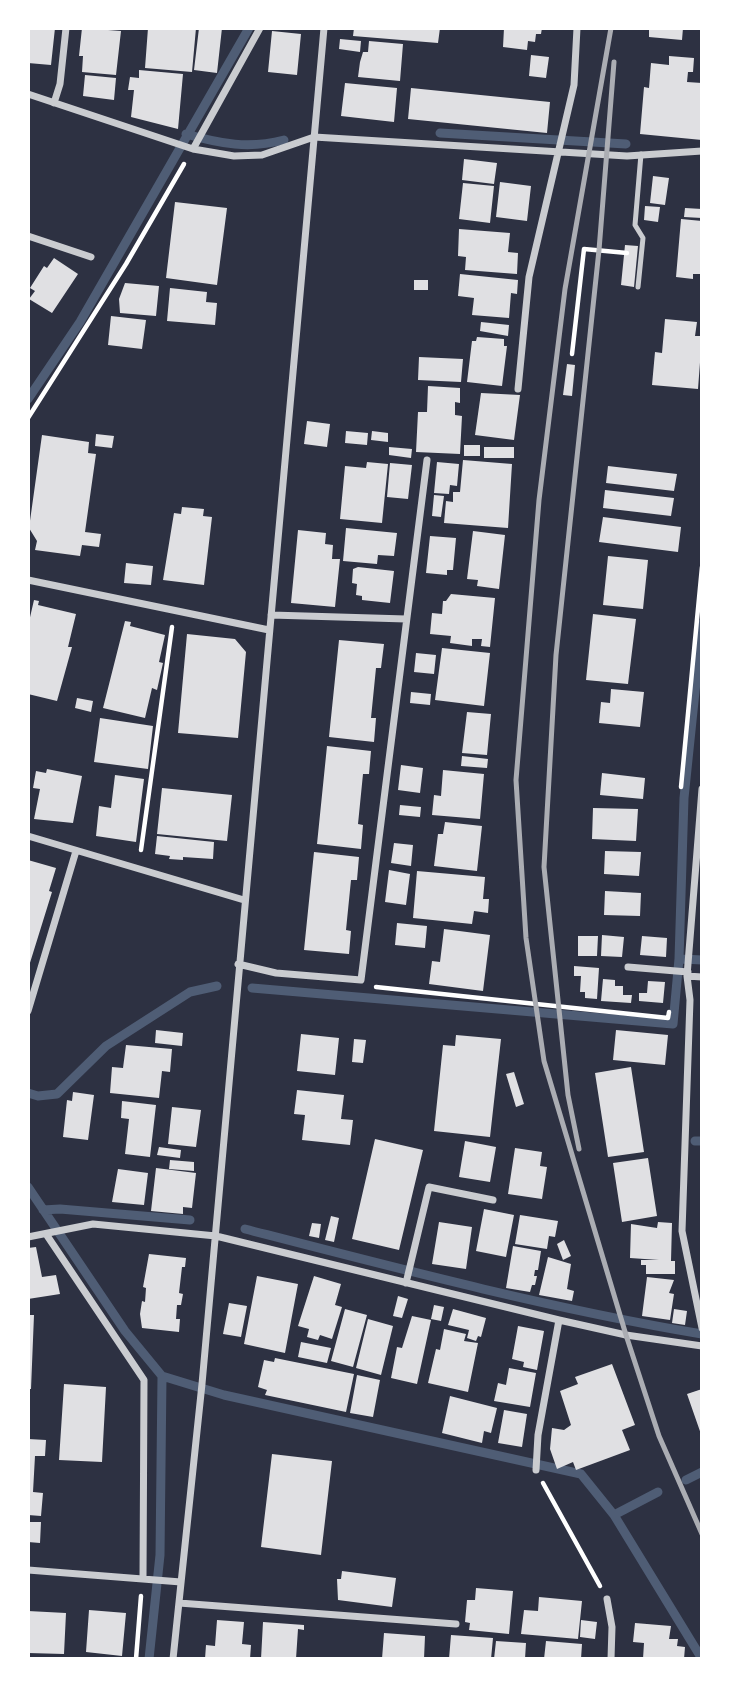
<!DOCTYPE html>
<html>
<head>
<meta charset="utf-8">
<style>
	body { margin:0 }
	#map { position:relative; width:730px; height:1687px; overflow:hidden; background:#2d3142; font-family:"Times New Roman",serif }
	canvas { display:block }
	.frame { position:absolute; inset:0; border:30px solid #fff; pointer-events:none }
</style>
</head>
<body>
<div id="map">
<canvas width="730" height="1687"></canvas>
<div class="frame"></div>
</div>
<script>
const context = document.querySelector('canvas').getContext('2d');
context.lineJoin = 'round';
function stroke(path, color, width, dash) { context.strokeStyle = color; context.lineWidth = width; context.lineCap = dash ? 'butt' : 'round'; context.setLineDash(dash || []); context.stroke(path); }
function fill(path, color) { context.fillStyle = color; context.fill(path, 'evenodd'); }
const stream = new Path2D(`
	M 440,133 L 626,144
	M 186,134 C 221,144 249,149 284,140
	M 28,399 L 80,322 L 249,28
	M 683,959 L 702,960
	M 252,988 L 673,1024 L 679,959 L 684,798 L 702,624
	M 28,1093 L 38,1096 L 57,1094 L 106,1046 L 190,992 L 217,986
	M 695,1141 L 702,1141
	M 28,1187 L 125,1331 L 162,1376 L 160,1555 L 149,1659
	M 43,1210 L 60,1209 L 190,1220
	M 245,1229 C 396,1268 548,1308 702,1334
	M 162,1376 L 224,1395 L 581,1474 L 614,1515 L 702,1659
	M 686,1480 L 702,1472
	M 614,1515 L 658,1492`);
const building = new Path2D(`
	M 28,28 L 55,28 L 51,65 L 28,63 Z
	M 82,28 L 121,31 L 116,75 L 82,72 L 83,56 L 79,56 Z
	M 148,28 L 196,28 L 192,72 L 145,68 Z
	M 199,28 L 222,28 L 217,73 L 194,70 Z
	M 354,28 L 440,28 L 438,43 L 353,36 Z
	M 504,28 L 542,28 L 541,34 L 536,34 L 535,42 L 528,41 L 527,50 L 503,47 Z
	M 649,28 L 683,28 L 682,40 L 649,37 Z
	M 272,31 L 301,34 L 297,75 L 268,72 Z
	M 340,39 L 361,41 L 360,52 L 339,49 Z
	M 369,41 L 403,44 L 400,81 L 358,77 L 360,62 L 363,52 L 368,52 Z
	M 531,55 L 549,57 L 546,78 L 529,76 Z
	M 669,56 L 694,58 L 693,72 L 688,72 L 687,82 L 702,83 L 702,140 L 640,134 L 644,87 L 649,88 L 651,63 L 669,65 Z
	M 139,70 L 183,74 L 178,129 L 131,117 L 134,90 L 128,90 L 130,77 L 139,78 Z
	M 85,75 L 116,78 L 114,100 L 83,96 Z
	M 345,83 L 397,88 L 394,122 L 341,116 Z
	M 411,88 L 550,102 L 547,133 L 408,119 Z
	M 464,159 L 497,163 L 494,184 L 462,180 Z
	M 653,176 L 669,178 L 665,205 L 650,203 Z
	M 500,182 L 531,186 L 527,221 L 496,217 Z
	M 463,183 L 494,186 L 490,223 L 459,219 Z
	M 175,202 L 227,208 L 217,285 L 166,278 Z
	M 645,206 L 660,207 L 658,222 L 644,220 Z
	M 685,208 L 702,209 L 702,218 L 684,217 Z
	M 681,219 L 702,221 L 702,274 L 693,274 L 693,279 L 676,277 Z
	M 459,229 L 510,233 L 508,252 L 518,253 L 517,274 L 465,270 L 466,257 L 458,256 Z
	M 625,245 L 638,246 L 634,287 L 621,285 Z
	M 54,258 L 78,274 L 52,313 L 29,299 L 35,291 L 30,288 L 44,266 L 47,268 Z
	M 460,274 L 518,280 L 517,294 L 511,293 L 509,318 L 472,315 L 474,298 L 458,296 Z
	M 414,280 L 428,280 L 428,290 L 414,290 Z
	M 125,283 L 159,286 L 156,316 L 120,313 L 119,299 Z
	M 170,288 L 207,292 L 206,302 L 217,303 L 215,325 L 167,321 Z
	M 111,316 L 146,320 L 142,349 L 108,345 Z
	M 665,319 L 697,322 L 695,336 L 702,336 L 698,389 L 652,385 L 655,352 L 662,353 Z
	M 481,322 L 509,325 L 508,336 L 480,331 Z
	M 477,337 L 504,339 L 504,346 L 507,346 L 502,386 L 467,382 L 472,341 L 476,341 Z
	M 419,357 L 463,359 L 461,382 L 418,380 Z
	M 567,364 L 575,365 L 572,396 L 563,395 Z
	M 428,386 L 460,388 L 460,403 L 455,402 L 455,415 L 462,416 L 460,454 L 416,452 L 418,412 L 427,412 Z
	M 481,393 L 520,395 L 514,440 L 475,435 Z
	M 307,421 L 330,424 L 327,447 L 304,444 Z
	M 346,431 L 368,433 L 367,445 L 345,443 Z
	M 372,431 L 388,433 L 388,442 L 371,440 Z
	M 96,434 L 114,436 L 112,448 L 95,446 Z
	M 42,435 L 89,442 L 88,453 L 96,454 L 85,532 L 101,534 L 99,547 L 82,545 L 80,556 L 35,550 L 37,541 L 29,528 Z
	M 464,445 L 480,445 L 480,456 L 464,456 Z
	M 389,447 L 412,449 L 411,458 L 389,455 Z
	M 484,447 L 514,447 L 514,458 L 484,458 Z
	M 463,460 L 512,464 L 508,528 L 444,523 L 446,501 L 453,502 L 453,492 L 460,492 Z
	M 367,462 L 388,464 L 382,523 L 340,519 L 345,466 L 366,468 Z
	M 437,462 L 459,464 L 457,486 L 450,485 L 449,494 L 434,493 Z
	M 390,463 L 412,465 L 408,499 L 387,497 Z
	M 608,466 L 677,474 L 674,491 L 606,483 Z
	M 605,490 L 674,498 L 671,516 L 603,508 Z
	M 434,495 L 444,496 L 441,517 L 432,516 Z
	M 182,507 L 204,509 L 203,516 L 212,517 L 204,585 L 163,580 L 174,513 L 181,514 Z
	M 603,517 L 681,527 L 678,552 L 599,542 Z
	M 346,528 L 397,533 L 394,556 L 378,555 L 377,564 L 343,561 Z
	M 298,530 L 326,533 L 325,544 L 333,545 L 332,559 L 340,559 L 335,607 L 291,603 Z
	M 473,531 L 505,535 L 499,589 L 477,586 L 478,580 L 467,579 Z
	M 430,536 L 456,538 L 453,570 L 447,570 L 447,575 L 426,573 Z
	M 608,556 L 648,560 L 643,609 L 603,605 Z
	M 126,563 L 153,566 L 151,585 L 124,583 Z
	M 358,567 L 394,571 L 390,603 L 362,600 L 362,596 L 356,595 L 357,584 L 352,583 L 353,569 Z
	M 451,594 L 495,598 L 490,647 L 481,646 L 482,639 L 472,639 L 472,646 L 450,643 L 451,636 L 430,634 L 432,613 L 442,614 L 443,601 L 446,601 Z
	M 34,600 L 39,601 L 38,605 L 76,614 L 68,647 L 72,647 L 57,701 L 28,694 L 28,626 Z
	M 593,614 L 636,619 L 628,684 L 586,680 Z
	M 125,621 L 131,622 L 130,626 L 165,635 L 159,662 L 163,663 L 157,690 L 152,688 L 145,718 L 103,708 Z
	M 187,634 L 235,639 L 246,652 L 238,738 L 178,733 Z
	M 339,640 L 384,644 L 381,668 L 376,668 L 371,718 L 376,718 L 374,742 L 329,737 Z
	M 442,648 L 490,653 L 484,706 L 435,700 Z
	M 416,653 L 436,655 L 434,674 L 414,672 Z
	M 611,689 L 644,692 L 640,727 L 599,723 L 601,702 L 610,703 Z
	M 411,692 L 431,694 L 430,705 L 410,703 Z
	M 77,698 L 93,701 L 91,712 L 75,708 Z
	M 467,712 L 491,714 L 487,755 L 462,753 Z
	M 100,718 L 153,726 L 148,769 L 94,762 Z
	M 327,746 L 371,751 L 369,774 L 363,774 L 358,824 L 363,825 L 361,849 L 317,844 Z
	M 462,756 L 488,759 L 487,768 L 461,766 Z
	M 401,765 L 423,768 L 420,793 L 398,790 Z
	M 47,769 L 82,776 L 73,823 L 34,819 L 40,789 L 33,788 L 36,771 L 46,773 Z
	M 443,770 L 484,774 L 480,819 L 432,815 L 434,795 L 441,796 Z
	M 602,773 L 645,778 L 643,799 L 600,795 Z
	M 115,775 L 144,779 L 136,842 L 96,836 L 99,806 L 111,808 Z
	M 162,788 L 232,795 L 227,841 L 157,834 Z
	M 400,805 L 421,807 L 420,817 L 399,815 Z
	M 593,808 L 638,809 L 636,841 L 592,839 Z
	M 445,822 L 482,826 L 477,871 L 434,866 L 438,834 L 443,834 Z
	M 157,836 L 214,842 L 213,859 L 183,857 L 183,860 L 169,859 L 170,856 L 155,854 Z
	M 394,843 L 413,845 L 411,866 L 391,863 Z
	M 605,851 L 641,852 L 639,876 L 604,874 Z
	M 314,852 L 359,857 L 357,880 L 351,880 L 346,930 L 351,931 L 349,954 L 304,950 Z
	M 28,860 L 56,868 L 49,891 L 52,892 L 29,966 Z
	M 389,870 L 410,874 L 406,905 L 385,902 Z
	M 417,871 L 485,877 L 483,899 L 489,899 L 488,913 L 474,911 L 472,924 L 413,918 Z
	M 605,891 L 641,893 L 640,916 L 604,915 Z
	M 397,923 L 427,926 L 425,948 L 395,945 Z
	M 444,929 L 490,935 L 483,991 L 429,984 L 432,961 L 440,962 Z
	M 602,935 L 624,937 L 622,957 L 601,956 Z
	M 578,936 L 598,936 L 597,956 L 578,956 Z
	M 642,936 L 667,938 L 666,957 L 640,955 Z
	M 574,966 L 599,968 L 597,999 L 585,998 L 585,992 L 580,992 L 581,976 L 574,976 Z
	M 603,979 L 615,980 L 615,986 L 623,986 L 623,995 L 632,995 L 631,1003 L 601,1001 Z
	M 648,981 L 665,982 L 663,1003 L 639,1001 L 639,993 L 647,993 Z
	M 156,1030 L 183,1033 L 182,1046 L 155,1043 Z
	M 616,1030 L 668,1035 L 665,1065 L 613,1060 Z
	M 301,1034 L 339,1038 L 335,1075 L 297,1071 Z
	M 456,1035 L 501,1039 L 490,1137 L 434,1131 L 443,1045 L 455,1046 Z
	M 354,1039 L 366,1040 L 363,1063 L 352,1062 Z
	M 126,1045 L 172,1049 L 170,1072 L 162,1071 L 159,1098 L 110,1093 L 112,1067 L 123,1068 Z
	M 631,1067 L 644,1152 L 608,1157 L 595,1073 Z
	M 514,1072 L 524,1104 L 516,1107 L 506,1074 Z
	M 297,1090 L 344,1095 L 341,1119 L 353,1120 L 350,1145 L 302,1140 L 305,1115 L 294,1114 Z
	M 73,1092 L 94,1095 L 88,1140 L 63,1137 L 67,1100 L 72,1101 Z
	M 122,1101 L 156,1105 L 150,1157 L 125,1154 L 129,1119 L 121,1118 Z
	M 172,1107 L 201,1110 L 196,1147 L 168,1144 Z
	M 375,1139 L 423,1150 L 399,1250 L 352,1239 Z
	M 465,1141 L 496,1147 L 490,1182 L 459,1177 Z
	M 159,1147 L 181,1150 L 180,1158 L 157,1155 Z
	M 515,1148 L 542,1152 L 540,1166 L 547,1167 L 542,1199 L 508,1194 Z
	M 648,1158 L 657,1216 L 622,1222 L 613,1163 Z
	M 170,1160 L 194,1162 L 194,1171 L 169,1169 Z
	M 156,1168 L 196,1173 L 192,1208 L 183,1207 L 183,1214 L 151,1211 Z
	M 118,1169 L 148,1173 L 144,1205 L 112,1202 Z
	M 484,1209 L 514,1215 L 506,1257 L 476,1251 Z
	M 520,1215 L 558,1221 L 555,1237 L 549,1236 L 547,1249 L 515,1244 Z
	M 331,1216 L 339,1218 L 334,1242 L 325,1240 Z
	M 439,1222 L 472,1227 L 466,1269 L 432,1264 Z
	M 658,1222 L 672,1223 L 671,1261 L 675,1261 L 675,1274 L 646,1274 L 646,1265 L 641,1265 L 641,1260 L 659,1260 L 630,1258 L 631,1224 L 657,1228 Z
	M 312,1223 L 321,1224 L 319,1238 L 309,1236 Z
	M 564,1240 L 571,1256 L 563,1260 L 557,1244 Z
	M 513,1246 L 541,1251 L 538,1270 L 535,1270 L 534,1276 L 537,1276 L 535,1285 L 532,1285 L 530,1292 L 506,1288 Z
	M 36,1247 L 42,1277 L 56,1275 L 60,1294 L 28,1299 L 28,1248 Z
	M 149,1254 L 186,1258 L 185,1267 L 182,1267 L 179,1293 L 183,1294 L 181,1305 L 177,1305 L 176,1319 L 180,1319 L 179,1332 L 142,1328 L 140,1314 L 142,1301 L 145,1302 L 146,1288 L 143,1287 Z
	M 548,1257 L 571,1264 L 567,1289 L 574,1291 L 572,1301 L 539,1295 Z
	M 257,1276 L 298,1284 L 285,1353 L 244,1344 Z
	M 314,1276 L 341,1284 L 335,1305 L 342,1307 L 332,1339 L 320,1335 L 318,1340 L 307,1337 L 309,1329 L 298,1326 Z
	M 647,1277 L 674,1280 L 669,1293 L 674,1294 L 670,1320 L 642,1316 Z
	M 398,1296 L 408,1299 L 402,1318 L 393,1316 Z
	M 229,1303 L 247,1306 L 241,1337 L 223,1334 Z
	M 434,1305 L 444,1307 L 441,1321 L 431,1319 Z
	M 345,1309 L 367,1315 L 353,1367 L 331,1361 Z
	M 453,1309 L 486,1318 L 481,1337 L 478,1336 L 476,1341 L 467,1338 L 469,1330 L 448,1325 Z
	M 674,1309 L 687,1311 L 685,1325 L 672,1323 Z
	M 28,1315 L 34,1315 L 31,1389 L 28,1389 Z
	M 412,1316 L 431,1320 L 417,1384 L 391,1378 L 397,1347 L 402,1348 Z
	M 368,1319 L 393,1326 L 381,1375 L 356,1368 Z
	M 518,1326 L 544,1331 L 537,1370 L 523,1367 L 524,1362 L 512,1359 Z
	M 444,1329 L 466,1334 L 464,1341 L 478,1343 L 468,1392 L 428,1383 L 436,1349 L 440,1350 Z
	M 301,1342 L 331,1348 L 327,1363 L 298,1357 Z
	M 275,1358 L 354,1374 L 346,1412 L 265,1395 L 267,1390 L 258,1387 L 264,1360 L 274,1362 Z
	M 612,1364 L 635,1425 L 622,1430 L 630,1450 L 576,1470 L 573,1462 L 557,1469 L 550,1449 L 552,1428 L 564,1430 L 571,1425 L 560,1391 L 578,1384 L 575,1377 Z
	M 509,1368 L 536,1373 L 530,1407 L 494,1401 L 498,1383 L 506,1385 Z
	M 357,1375 L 380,1380 L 373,1417 L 350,1413 Z
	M 64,1384 L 106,1387 L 102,1462 L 59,1460 Z
	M 702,1389 L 702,1437 L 687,1394 Z
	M 450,1396 L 497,1408 L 491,1433 L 484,1431 L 482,1443 L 442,1433 Z
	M 504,1410 L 527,1414 L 522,1447 L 498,1443 Z
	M 28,1439 L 46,1440 L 45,1456 L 35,1456 L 33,1492 L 43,1493 L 41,1516 L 28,1515 Z
	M 272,1454 L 332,1461 L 321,1555 L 261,1547 Z
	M 28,1522 L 41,1522 L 40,1543 L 28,1542 Z
	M 342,1571 L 396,1578 L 392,1607 L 338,1600 L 337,1579 L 341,1579 Z
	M 476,1588 L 513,1591 L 509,1634 L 469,1630 L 470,1623 L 465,1622 L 467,1600 L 475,1600 Z
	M 539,1597 L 582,1601 L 578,1639 L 521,1634 L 524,1610 L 538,1611 Z
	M 89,1610 L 126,1613 L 122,1656 L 86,1652 Z
	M 28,1611 L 66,1613 L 64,1654 L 28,1653 Z
	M 217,1620 L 244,1622 L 242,1644 L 251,1645 L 250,1659 L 205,1659 L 206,1645 L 215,1646 Z
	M 581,1620 L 597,1622 L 595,1639 L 580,1637 Z
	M 263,1622 L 304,1625 L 304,1630 L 298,1629 L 296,1659 L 261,1659 Z
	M 635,1623 L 671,1626 L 669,1639 L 678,1639 L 677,1646 L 685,1647 L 684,1659 L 643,1659 L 644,1643 L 633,1642 Z
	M 384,1633 L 425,1636 L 424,1659 L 382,1659 Z
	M 451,1635 L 493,1638 L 491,1659 L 449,1659 Z
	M 496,1641 L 526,1643 L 525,1659 L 494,1659 Z
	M 546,1641 L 582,1644 L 581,1659 L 544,1659 Z`);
const path = new Path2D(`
	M 572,354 L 584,249 L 627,253
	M 28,418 L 126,264 L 184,164
	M 681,787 L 702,567
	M 141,850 L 172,627
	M 376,987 L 668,1018 L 669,1012
	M 543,1483 L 600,1586
	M 136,1659 L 141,1596`);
const service = new Path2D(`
	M 638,287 L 643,238 L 635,225 L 641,154`);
const minor = new Path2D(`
	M 28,94 L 193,149 L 234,156 L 262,155 L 314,137 L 627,156 L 702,151
	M 54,103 L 60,84 L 66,28
	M 193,149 L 260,28
	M 28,236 L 91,257
	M 518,389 L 529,277 L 574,85 L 577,28
	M 28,580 L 269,630
	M 271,615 L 406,619
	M 702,789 L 687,976 L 690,1000 L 682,1231 L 702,1328
	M 28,836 L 244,900
	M 238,964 L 276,973 L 361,980 L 427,460
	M 628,967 L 688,972
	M 687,976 L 702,977
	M 28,1011 L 76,851
	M 46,1234 L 144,1380 L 143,1578
	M 28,1237 L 93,1224 L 216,1236 L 559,1320 L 626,1335 L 702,1346
	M 406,1283 L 429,1187 L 493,1200
	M 536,1470 L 538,1435 L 559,1320
	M 28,1570 L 181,1582
	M 607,1599 L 612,1627 L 611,1659
	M 179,1603 L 456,1624
	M 173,1659 L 202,1384 L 324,28`);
const rail = new Path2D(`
	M 611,28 L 565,289 L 539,500 L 516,780 L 526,938 L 544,1061 L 626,1335 L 659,1436 L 702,1534
	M 579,1149 L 568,1095 L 544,867 L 556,655 L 599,250 L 614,62`);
stroke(stream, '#4f5d75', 9);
fill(building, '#e0e0e3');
stroke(path, '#fff', 4.5);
stroke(service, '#caccd0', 5);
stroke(minor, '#caccd0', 7);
stroke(rail, '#abadb3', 5);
</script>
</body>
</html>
